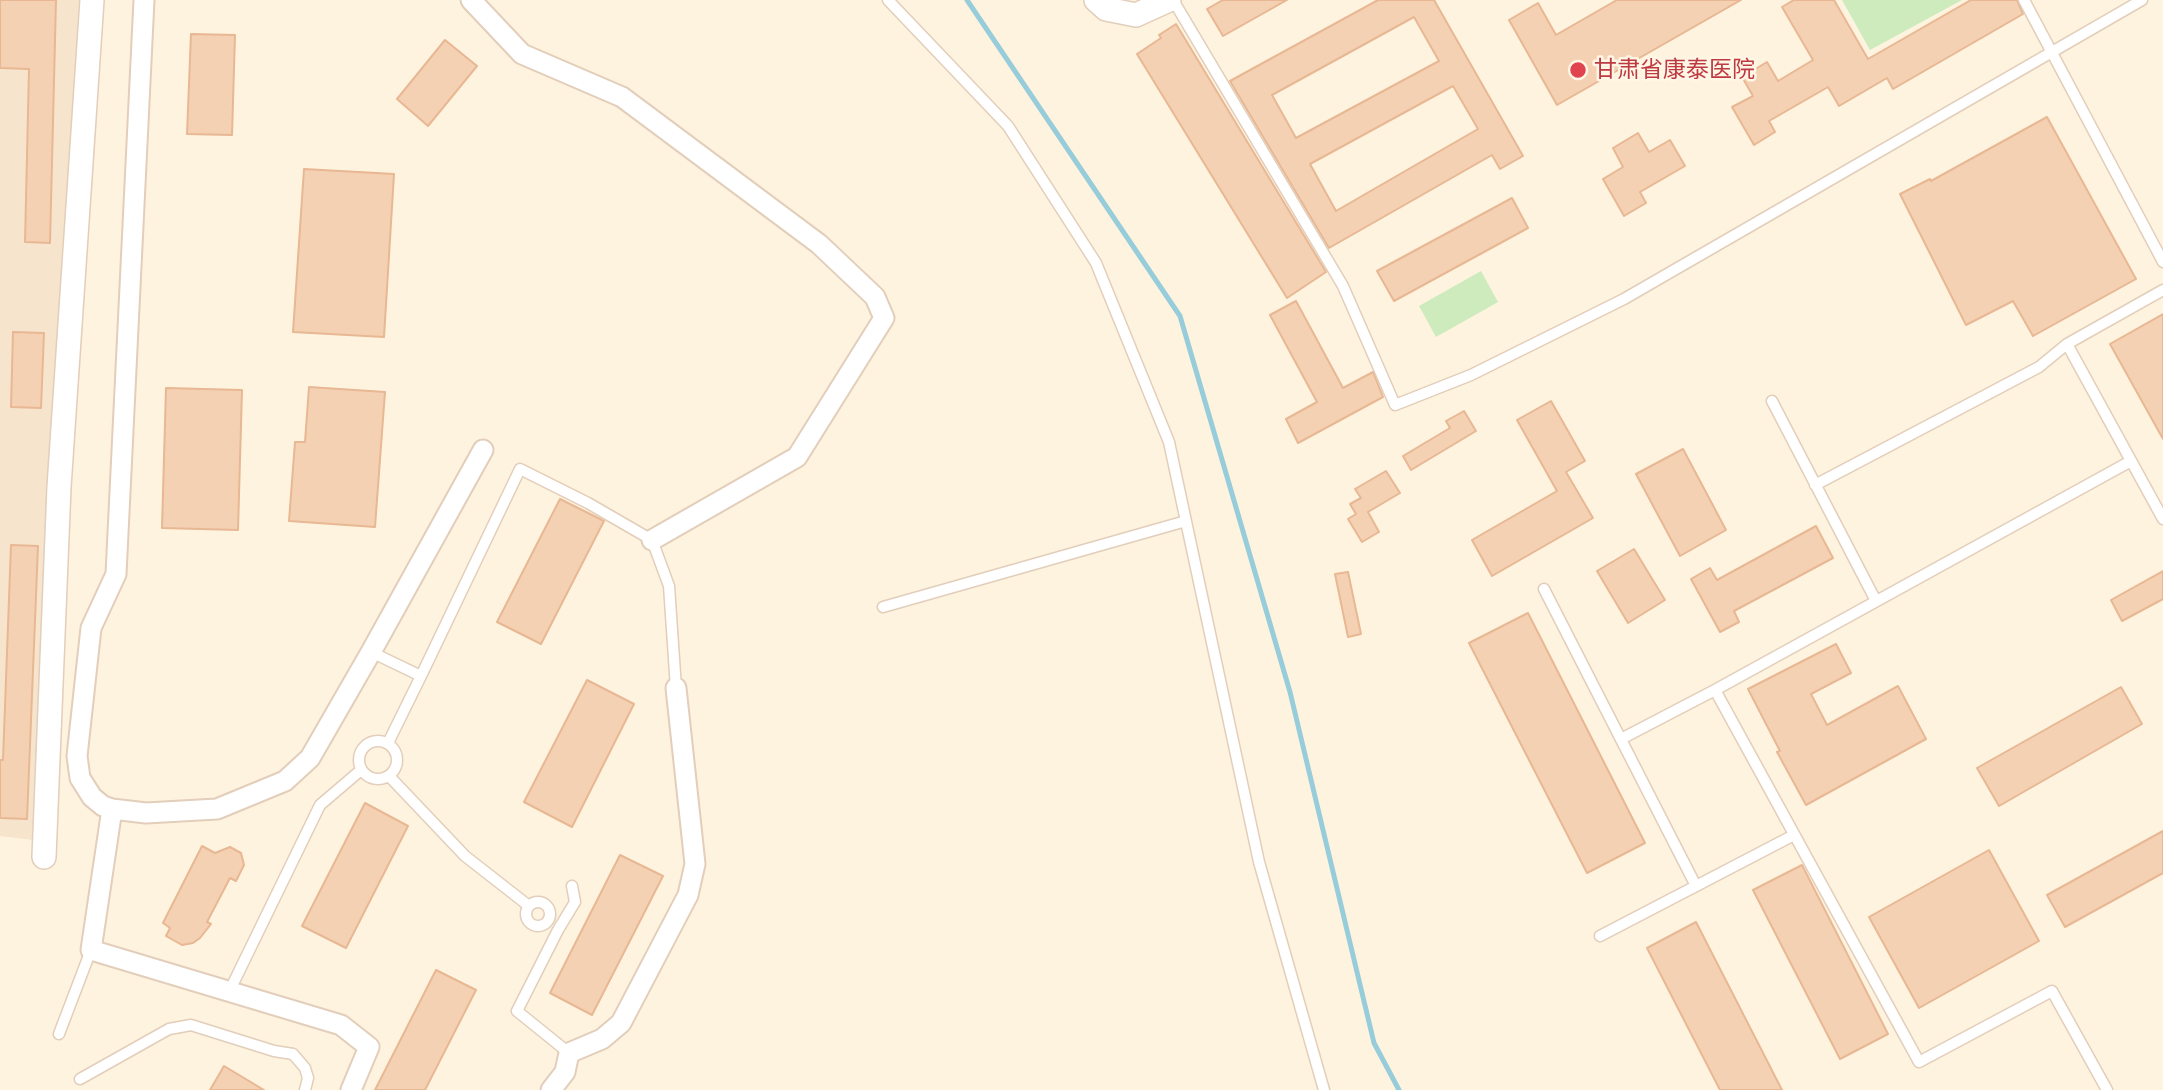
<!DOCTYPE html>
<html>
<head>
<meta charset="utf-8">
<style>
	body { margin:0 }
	canvas { display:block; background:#fef3de }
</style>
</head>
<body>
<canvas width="2163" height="1090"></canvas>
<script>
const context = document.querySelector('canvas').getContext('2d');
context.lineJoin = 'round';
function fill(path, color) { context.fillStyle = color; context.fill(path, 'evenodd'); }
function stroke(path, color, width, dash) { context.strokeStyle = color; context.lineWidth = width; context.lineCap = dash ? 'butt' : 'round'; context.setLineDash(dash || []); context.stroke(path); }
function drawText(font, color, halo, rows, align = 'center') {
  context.font = font + ' Lato,"Noto Sans SC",sans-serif'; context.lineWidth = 5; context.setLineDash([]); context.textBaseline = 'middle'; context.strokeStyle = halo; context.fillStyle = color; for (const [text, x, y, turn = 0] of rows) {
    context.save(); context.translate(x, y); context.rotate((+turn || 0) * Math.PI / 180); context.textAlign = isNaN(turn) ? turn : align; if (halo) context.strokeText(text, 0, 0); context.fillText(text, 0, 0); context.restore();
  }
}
const residential = new Path2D(`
	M 0,0 L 79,0 L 33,840 L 0,836 Z`);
const green = new Path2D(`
	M 1842,0 L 1962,0 L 1870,50 Z
	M 1481,271 L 1498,302 L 1436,337 L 1419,306 Z`);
const stream = new Path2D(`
	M 967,0 L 1180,316 L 1290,692 L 1374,1043 L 1399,1090`);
const building = new Path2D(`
	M 0,0 L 56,0 L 50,243 L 25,242 L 29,69 L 0,68 Z
	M 1223,0 L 1287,0 L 1223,36 L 1207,9 Z
	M 1378,0 L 1434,0 L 1523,156 L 1500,169 L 1492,155 L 1329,248 L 1230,81 ZM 1414,17 L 1439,61 L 1296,138 L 1272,95 ZM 1453,86 L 1478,129 L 1336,211 L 1310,164 Z
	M 1617,0 L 1741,0 L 1557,105 L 1509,20 L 1538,3 L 1556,35 Z
	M 1794,0 L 1834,0 L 1868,59 L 1971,0 L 2017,0 L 2023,14 L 1893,89 L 1887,78 L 1839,106 L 1828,87 L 1769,121 L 1775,132 L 1754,145 L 1732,107 L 1753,96 L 1742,77 L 1767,62 L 1778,81 L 1813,60 L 1782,7 Z
	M 1176,24 L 1326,272 L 1287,298 L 1137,54 L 1161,38 L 1159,35 Z
	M 191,34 L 235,35 L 232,135 L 187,134 Z
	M 445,40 L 477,66 L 428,126 L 397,99 Z
	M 2047,117 L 2136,279 L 2033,336 L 2013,301 L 1966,325 L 1900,194 L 1930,179 L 1931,181 Z
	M 1638,133 L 1649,152 L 1670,140 L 1685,166 L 1640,192 L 1646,203 L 1624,216 L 1603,179 L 1623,167 L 1613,148 Z
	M 304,169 L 394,174 L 384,337 L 293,332 Z
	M 1512,198 L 1528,228 L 1394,301 L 1377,271 Z
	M 1296,301 L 1343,388 L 1373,372 L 1383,397 L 1298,443 L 1286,419 L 1317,402 L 1270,315 Z
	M 2163,314 L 2163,439 L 2110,344 Z
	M 13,332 L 44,333 L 41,408 L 11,407 Z
	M 309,387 L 385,392 L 375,527 L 289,521 L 295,442 L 305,442 Z
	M 166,388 L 242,390 L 238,530 L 162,528 Z
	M 1551,401 L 1585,461 L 1566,472 L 1593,518 L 1492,576 L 1472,540 L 1557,491 L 1517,420 Z
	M 1464,411 L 1476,431 L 1411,470 L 1403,456 L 1450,428 L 1446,421 Z
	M 1683,449 L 1726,530 L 1680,556 L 1636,474 Z
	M 1386,471 L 1400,493 L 1368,512 L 1379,532 L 1362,542 L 1348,519 L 1356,514 L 1350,504 L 1361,498 L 1355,489 Z
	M 560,499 L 604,521 L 541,644 L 497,622 Z
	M 1816,526 L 1833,558 L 1734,611 L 1739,622 L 1720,632 L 1691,579 L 1710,568 L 1717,580 Z
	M 11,545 L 38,546 L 27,819 L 0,818 L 0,760 L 3,760 Z
	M 1634,549 L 1665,600 L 1628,623 L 1597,571 Z
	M 2163,571 L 2163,599 L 2122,621 L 2111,600 Z
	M 1348,572 L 1361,634 L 1348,637 L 1335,574 Z
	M 1528,613 L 1645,843 L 1587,873 L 1469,643 Z
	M 1836,644 L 1851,673 L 1811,694 L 1827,725 L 1898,686 L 1926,739 L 1806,805 L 1777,752 L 1780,751 L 1748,689 Z
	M 587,680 L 634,704 L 572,827 L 524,802 Z
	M 2121,687 L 2142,724 L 1999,806 L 1977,768 Z
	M 365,803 L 408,826 L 346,948 L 302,926 Z
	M 2163,831 L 2163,873 L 2065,927 L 2047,895 Z
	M 202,846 L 215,853 L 230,847 L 241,853 L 244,865 L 236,881 L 230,878 L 207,922 L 211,924 L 200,938 L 193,943 L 182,945 L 166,936 L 170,928 L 163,923 Z
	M 1989,850 L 2039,941 L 1919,1008 L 1869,917 Z
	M 620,855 L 663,876 L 592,1015 L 550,993 Z
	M 1802,865 L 1888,1034 L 1840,1059 L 1753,890 Z
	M 1696,922 L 1782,1090 L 1720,1090 L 1647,948 Z
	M 436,970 L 476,990 L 425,1090 L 375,1090 Z
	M 224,1066 L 264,1090 L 210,1090 Z`);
const service = new Path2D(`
	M 888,0 L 1008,126 L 1096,263 L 1169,442 L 1259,862 L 1324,1090
	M 1173,0 L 1343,286 L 1395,405 L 1471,375 L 1624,299 L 2142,0
	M 2024,0 L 2163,262
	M 2163,290 L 2067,344 L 2163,519
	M 1772,401 L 1876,601
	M 1815,485 L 2039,367 L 2067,344
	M 1544,589 L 1696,886
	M 883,607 L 1186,521
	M 371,652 L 421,676 L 520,469 L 588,503 L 652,540 L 669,586 L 676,688
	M 1621,739 L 1715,690
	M359 760a19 19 0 1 1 38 0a19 19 0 1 1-38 0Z
	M 388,743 L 421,676
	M 389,776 L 465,856 L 529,906
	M526 914a12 12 0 1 1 24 0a12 12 0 1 1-24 0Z
	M 1600,936 L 1794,835
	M 229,992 L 320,805 L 361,770
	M 59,1034 L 91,950
	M 569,1053 L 517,1011 L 558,930 L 575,902 L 572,886
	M 80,1079 L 169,1029 L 191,1025 L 274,1051 L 293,1054 L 305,1068 L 308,1078 L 305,1090
	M 2107,1090 L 2052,991 L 1919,1062 L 1715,690 L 2131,461`);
const minor = new Path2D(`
	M 144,0 L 116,574 L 91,628 L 77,756 L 80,778 L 92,797 L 103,806 L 112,809 L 146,813 L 217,809 L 285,781 L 310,758 L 371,652 L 483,450
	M 471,0 L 522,54 L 622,97 L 819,244 L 875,297 L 884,318 L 797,457 L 652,540
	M 112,809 L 91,950 L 341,1025 L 369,1047 L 351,1090
	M 551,1090 L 565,1072 L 569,1053 L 602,1039 L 621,1023 L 688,895 L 695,864 L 676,688`);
const tertiary = new Path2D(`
	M 1096,0 L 1106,9 L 1136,15 L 1169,0
	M 44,857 L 59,487 L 92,0`);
const markers = [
	[1578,70,9,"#e0444e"]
];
const healthNames = [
	["甘肃省康泰医院",1594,70]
];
fill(residential, '#f6e5cc');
fill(green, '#cdebbc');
stroke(stream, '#97cdda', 5);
fill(building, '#f5d1b4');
stroke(building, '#e8b793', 2);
stroke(service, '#e2ceba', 13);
stroke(minor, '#e2ceba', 23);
stroke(tertiary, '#e2ceba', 26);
stroke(service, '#fff', 10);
stroke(minor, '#fff', 19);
stroke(tertiary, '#fff', 23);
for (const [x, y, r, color] of markers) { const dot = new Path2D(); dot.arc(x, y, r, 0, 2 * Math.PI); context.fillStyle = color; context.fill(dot); stroke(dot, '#fff6e5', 2.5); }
drawText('23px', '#be3a42', '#fff6e5', healthNames, 'left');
</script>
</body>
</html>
